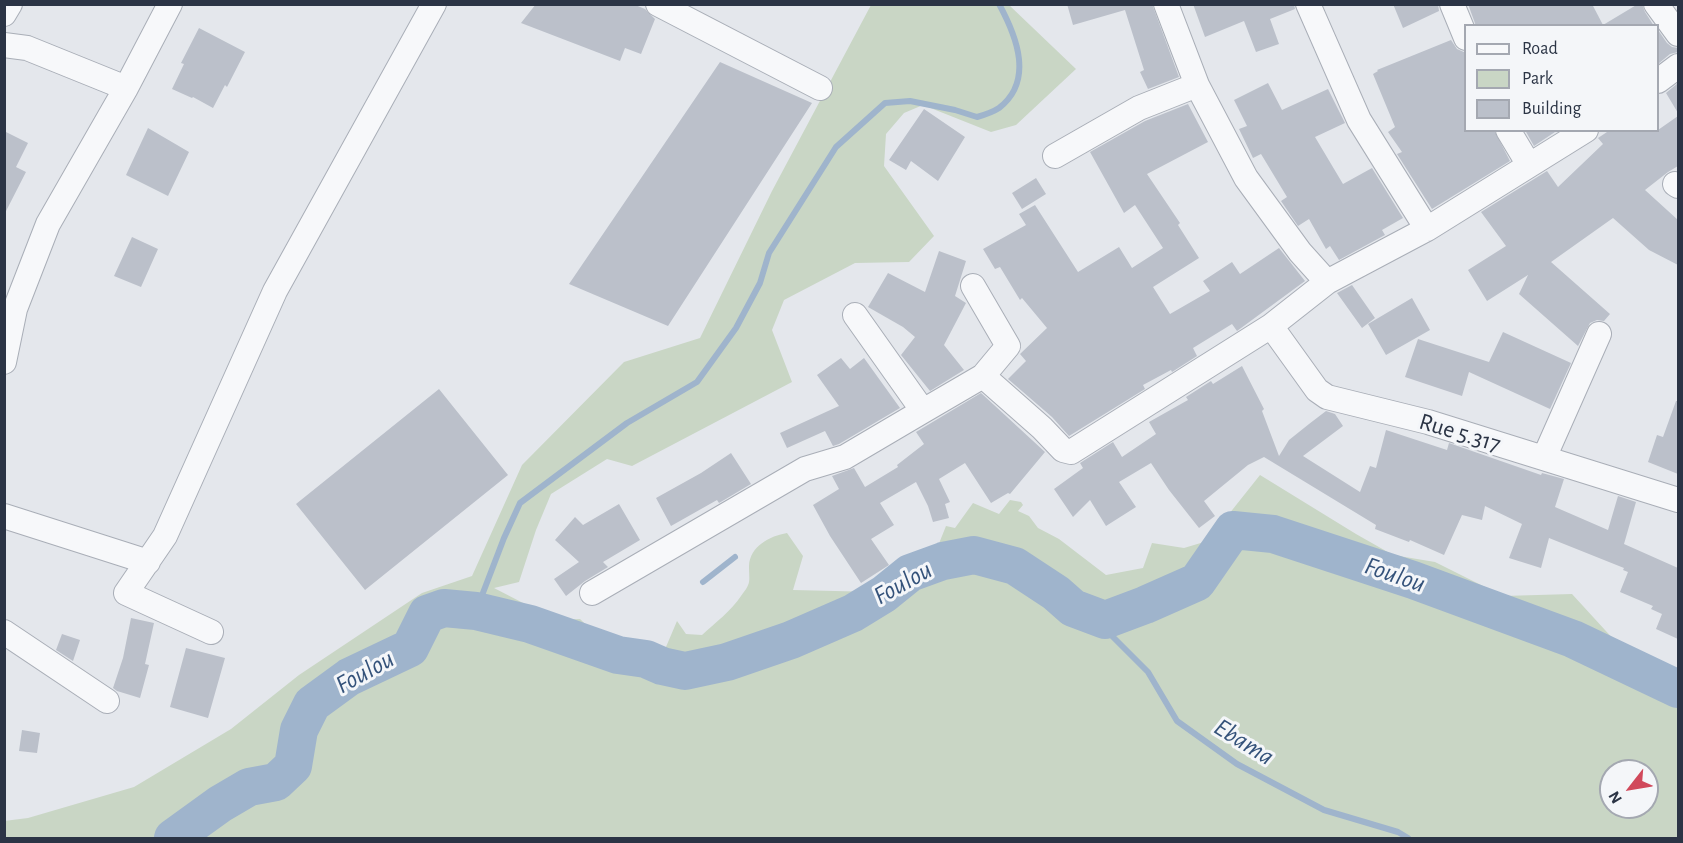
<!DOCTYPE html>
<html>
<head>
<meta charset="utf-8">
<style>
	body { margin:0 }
	#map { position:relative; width:1683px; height:843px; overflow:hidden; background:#e4e7ec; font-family:"Alegreya Sans",sans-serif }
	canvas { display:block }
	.frame { position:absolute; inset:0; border:6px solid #2b3445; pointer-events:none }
	.legend { position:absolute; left:1464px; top:24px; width:195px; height:108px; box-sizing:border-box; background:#f4f6f9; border:2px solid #a4a8b1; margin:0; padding:8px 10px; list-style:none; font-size:18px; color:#2b3445 }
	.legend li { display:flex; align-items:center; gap:12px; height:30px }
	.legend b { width:30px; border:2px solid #a4a8b1 }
	.north { position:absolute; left:1599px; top:759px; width:60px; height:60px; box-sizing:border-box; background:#f4f6f9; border:2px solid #a4a8b1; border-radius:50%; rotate:239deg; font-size:16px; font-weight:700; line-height:24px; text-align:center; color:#2b3445 }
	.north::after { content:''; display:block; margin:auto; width:21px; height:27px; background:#d1495b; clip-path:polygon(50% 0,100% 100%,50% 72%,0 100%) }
</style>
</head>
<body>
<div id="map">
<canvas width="1683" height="843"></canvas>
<div class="frame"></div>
<ul class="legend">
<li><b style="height:8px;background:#f7f8fa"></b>Road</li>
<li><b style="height:16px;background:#c9d6c5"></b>Park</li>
<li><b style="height:16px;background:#bbc0ca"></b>Building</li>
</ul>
<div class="north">N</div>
</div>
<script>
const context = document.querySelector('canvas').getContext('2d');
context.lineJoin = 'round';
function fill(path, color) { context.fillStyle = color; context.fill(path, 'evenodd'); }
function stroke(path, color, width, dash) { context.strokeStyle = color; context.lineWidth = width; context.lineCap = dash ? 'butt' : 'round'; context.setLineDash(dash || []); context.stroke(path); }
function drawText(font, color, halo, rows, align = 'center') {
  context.font = font + ' "Alegreya Sans",sans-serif'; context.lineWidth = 6; context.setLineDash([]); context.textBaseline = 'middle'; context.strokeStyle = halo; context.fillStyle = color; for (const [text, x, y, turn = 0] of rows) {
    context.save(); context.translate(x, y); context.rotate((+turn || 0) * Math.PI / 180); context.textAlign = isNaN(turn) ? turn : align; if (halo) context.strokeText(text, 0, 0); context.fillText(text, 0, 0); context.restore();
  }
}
const green = new Path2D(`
	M 871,5 L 1009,5 L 1076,69 L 1016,125 L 991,132 L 923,105 L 904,113 L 886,134 L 884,166 L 934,236 L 909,262 L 855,263 L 784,300 L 772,330 L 792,382 L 632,466 L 607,459 L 551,494 L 536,530 L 519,582 L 494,588 L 556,620 L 580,619 L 601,639 L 663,654 L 677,621 L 686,634 L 702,635 C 715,623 731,611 741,596 C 752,582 749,582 749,566 C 750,546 770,536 787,533 L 803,556 L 793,590 L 876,592 L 904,575 L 912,565 L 938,546 L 946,526 L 955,528 L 973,503 L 999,514 L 1010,500 L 1021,502 L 1023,505 L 1018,511 L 1029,516 L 1038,528 L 1059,539 L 1106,575 L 1143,568 L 1152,543 L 1184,548 L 1214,539 L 1229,514 L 1260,475 L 1356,534 L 1393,555 L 1435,562 L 1503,596 L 1572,594 L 1627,654 L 1678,669 L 1678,838 L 5,838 L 4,821 L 28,818 L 134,787 L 231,729 L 299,675 L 422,593 L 472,576 L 522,465 L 624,362 L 700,338 L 772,191 ZM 1611,771 L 1647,771 L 1647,807 L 1611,807 Z`);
const stream = new Path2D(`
	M 703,582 L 735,557
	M 476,611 L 504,538 L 520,503 L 627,423 L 697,382 L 736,328 L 760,283 L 769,253 L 836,147 L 885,103 L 910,101 L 955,110 L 977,117 C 984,115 993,112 999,108 C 1034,81 1017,37 999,4
	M 1105,620 L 1108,632 L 1148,672 L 1177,721 L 1237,764 L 1324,810 L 1398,832 L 1408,838`);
const river = new Path2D(`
	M 173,838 L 220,804 L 249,787 L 276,782 L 293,766 L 299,730 L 312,704 L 349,677 L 410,648 L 427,614 L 444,608 L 476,611 L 530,624 L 618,655 L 646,659 L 662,666 L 685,671 L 727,662 L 791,640 L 853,613 L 884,594 L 910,573 L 943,561 L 974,555 L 1015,566 L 1056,593 L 1073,608 L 1105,620 L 1145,605 L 1197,582 L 1233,530 L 1273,534 L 1413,580 L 1573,639 L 1678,689`);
const building = new Path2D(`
	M 536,4 L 633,4 L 645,9 L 655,19 L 641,54 L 625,48 L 620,61 L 521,23 Z
	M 1067,4 L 1152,4 L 1179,77 L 1148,89 L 1140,72 L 1144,70 L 1125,10 L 1073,25 Z
	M 1193,4 L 1294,4 L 1295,9 L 1270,19 L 1279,44 L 1256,52 L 1244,21 L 1205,37 Z
	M 1393,4 L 1438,4 L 1439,11 L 1403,28 Z
	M 1468,4 L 1592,4 L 1603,25 L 1638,4 L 1642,4 L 1645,12 L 1654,26 L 1476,26 Z
	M 199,28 L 245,52 L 227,87 L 225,85 L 213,108 L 193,97 L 192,98 L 172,89 L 184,64 L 181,63 Z
	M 1658,30 L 1667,43 L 1672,47 L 1678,48 L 1678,52 L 1670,54 L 1658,64 Z
	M 1451,40 L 1457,49 L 1466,53 L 1466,130 L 1494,130 L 1510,161 L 1432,209 L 1397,154 L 1402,152 L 1388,132 L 1395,127 L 1373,74 L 1378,71 L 1377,70 Z
	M 720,62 L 812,103 L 668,326 L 569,284 Z
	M 1268,83 L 1282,110 L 1328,89 L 1345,123 L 1315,137 L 1343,184 L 1372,168 L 1403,218 L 1382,230 L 1385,235 L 1339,260 L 1330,246 L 1326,249 L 1309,219 L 1298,226 L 1281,201 L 1287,197 L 1261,154 L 1253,158 L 1239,129 L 1247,126 L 1234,100 Z
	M 1678,83 L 1678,113 L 1666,93 Z
	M 1188,104 L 1208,142 L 1147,174 L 1180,223 L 1178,225 L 1199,258 L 1153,287 L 1170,314 L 1210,291 L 1203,281 L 1232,262 L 1240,274 L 1279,248 L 1305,281 L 1237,331 L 1232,324 L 1193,348 L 1197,356 L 1172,372 L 1171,370 L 1143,385 L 1145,389 L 1069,436 L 1052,417 L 1008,379 L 1026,361 L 1020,354 L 1047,328 L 1022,298 L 1020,300 L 1000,267 L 995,269 L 983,249 L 1026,225 L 1019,214 L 1035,205 L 1078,272 L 1119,247 L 1132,268 L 1163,248 L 1135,205 L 1124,213 L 1090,152 L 1145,121 Z
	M 924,109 L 965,137 L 938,181 L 911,161 L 906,170 L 889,160 Z
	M 1678,116 L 1678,166 L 1668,172 L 1645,190 L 1678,220 L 1678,265 L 1649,250 L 1613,218 L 1551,262 L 1610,314 L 1604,321 L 1597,320 L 1590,323 L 1578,346 L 1519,294 L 1528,275 L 1487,301 L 1468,270 L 1506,246 L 1481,212 L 1547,171 L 1558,187 L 1603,144 L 1598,138 L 1610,130 L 1658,130 Z
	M 148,128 L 189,152 L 168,196 L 126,175 Z
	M 1525,130 L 1558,130 L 1534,146 Z
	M 4,131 L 28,143 L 16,167 L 26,172 L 4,215 Z
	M 1036,178 L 1046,194 L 1022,209 L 1012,193 Z
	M 132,237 L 158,249 L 141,287 L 114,276 Z
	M 939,251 L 966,261 L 955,296 L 966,303 L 944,345 L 964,370 L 930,391 L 901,355 L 915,337 L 903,327 L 868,307 L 888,273 L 925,292 Z
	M 1352,285 L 1375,318 L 1362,328 L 1337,293 Z
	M 1412,298 L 1430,330 L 1386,355 L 1368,324 Z
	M 1503,332 L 1571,363 L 1550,409 L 1469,372 L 1462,396 L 1405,377 L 1418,339 L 1489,362 Z
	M 841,358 L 850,369 L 864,358 L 900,408 L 839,444 L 833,446 L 825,431 L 787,448 L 780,433 L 839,406 L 817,375 Z
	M 1242,366 L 1264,409 L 1262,411 L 1279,456 L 1289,440 L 1309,424 L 1326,411 L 1335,414 L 1343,426 L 1303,456 L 1360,492 L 1370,466 L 1376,468 L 1386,430 L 1447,450 L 1449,443 L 1541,475 L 1542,473 L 1564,479 L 1555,507 L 1608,530 L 1618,496 L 1636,502 L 1624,544 L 1678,568 L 1678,639 L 1656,629 L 1662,614 L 1651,609 L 1653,606 L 1620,592 L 1628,572 L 1623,570 L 1624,568 L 1549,538 L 1541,568 L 1509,558 L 1522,524 L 1485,506 L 1482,520 L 1462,515 L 1444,555 L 1410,540 L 1409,542 L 1375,529 L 1376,525 L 1264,457 L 1248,465 L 1204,501 L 1215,516 L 1199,528 L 1169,490 L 1151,463 L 1119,482 L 1136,507 L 1106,526 L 1090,500 L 1073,517 L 1054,489 L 1083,468 L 1080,463 L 1113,442 L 1122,457 L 1156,434 L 1149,422 L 1188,400 L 1186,397 L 1211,381 L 1213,384 Z
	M 439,389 L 508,475 L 365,590 L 296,504 Z
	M 981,393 L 1045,452 L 1010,494 L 1008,493 L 991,503 L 965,463 L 939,479 L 950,502 L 945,504 L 949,518 L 933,522 L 928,506 L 916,482 L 880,503 L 894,525 L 871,539 L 889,565 L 861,583 L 830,536 L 813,505 L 839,489 L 832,476 L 854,468 L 865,487 L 898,467 L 897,465 L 924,444 L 916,432 Z
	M 1676,401 L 1678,401 L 1678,474 L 1648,462 L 1657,435 L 1663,437 Z
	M 731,453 L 751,484 L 719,503 L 717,500 L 671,526 L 656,498 L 701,473 Z
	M 619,504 L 640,540 L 603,562 L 608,567 L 585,581 L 566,596 L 554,579 L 579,562 L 555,540 L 575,517 L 583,525 Z
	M 131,618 L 154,623 L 145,664 L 149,665 L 140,698 L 117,691 L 113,688 L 123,658 Z
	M 62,634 L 80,640 L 73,661 L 56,650 Z
	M 186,648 L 225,658 L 208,718 L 170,707 Z
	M 22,730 L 40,733 L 37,753 L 19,751 Z`);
const minor = new Path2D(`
	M 658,4 L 820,88
	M 1166,4 L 1197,85 L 1246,178 L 1300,252 L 1327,282
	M 1308,4 L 1359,120 L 1427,229
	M 1452,4 L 1466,38
	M 1656,4 L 1678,34
	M 4,14 L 10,4
	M 4,45 L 27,48 L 126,88
	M 1658,81 L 1678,66
	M 1508,130 L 1529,165
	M 1055,156 L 1139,108 L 1197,85
	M 1675,184 L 1678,186
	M 855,315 L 923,411
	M 1271,326 L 1317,390 L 1327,397 L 1428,422 L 1678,500
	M 4,362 L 15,309 L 48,224 L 126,88 L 170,4
	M 983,376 L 1042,428 L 1063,450 L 1071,452 L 1271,326 L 1327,282 L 1427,229 L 1586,130
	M 1544,458 L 1599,334
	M 4,516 L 148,562
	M 592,593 L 805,469 L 845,457 L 923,411 L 983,376 L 1008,346 L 973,286
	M 4,632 L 107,701
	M 211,632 L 126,593 L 165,536 L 275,291 L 434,4`);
const streetNames = [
	["Rue 5.317",1460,433,17]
];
const waterNames = [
	["Foulou",1395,575,19],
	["Foulou",903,583,-29],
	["Foulou",365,672,-29],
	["Ebama",1244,742,32]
];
fill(green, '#c9d6c5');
stroke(stream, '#9fb4cc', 6);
stroke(river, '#9fb4cc', 38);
fill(building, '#bbc0ca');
stroke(minor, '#a9aeb7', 26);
stroke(minor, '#f7f8fa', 24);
drawText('24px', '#2b3445', '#f4f6f9', streetNames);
drawText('italic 26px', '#34527a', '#f4f6f9', waterNames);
</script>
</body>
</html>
